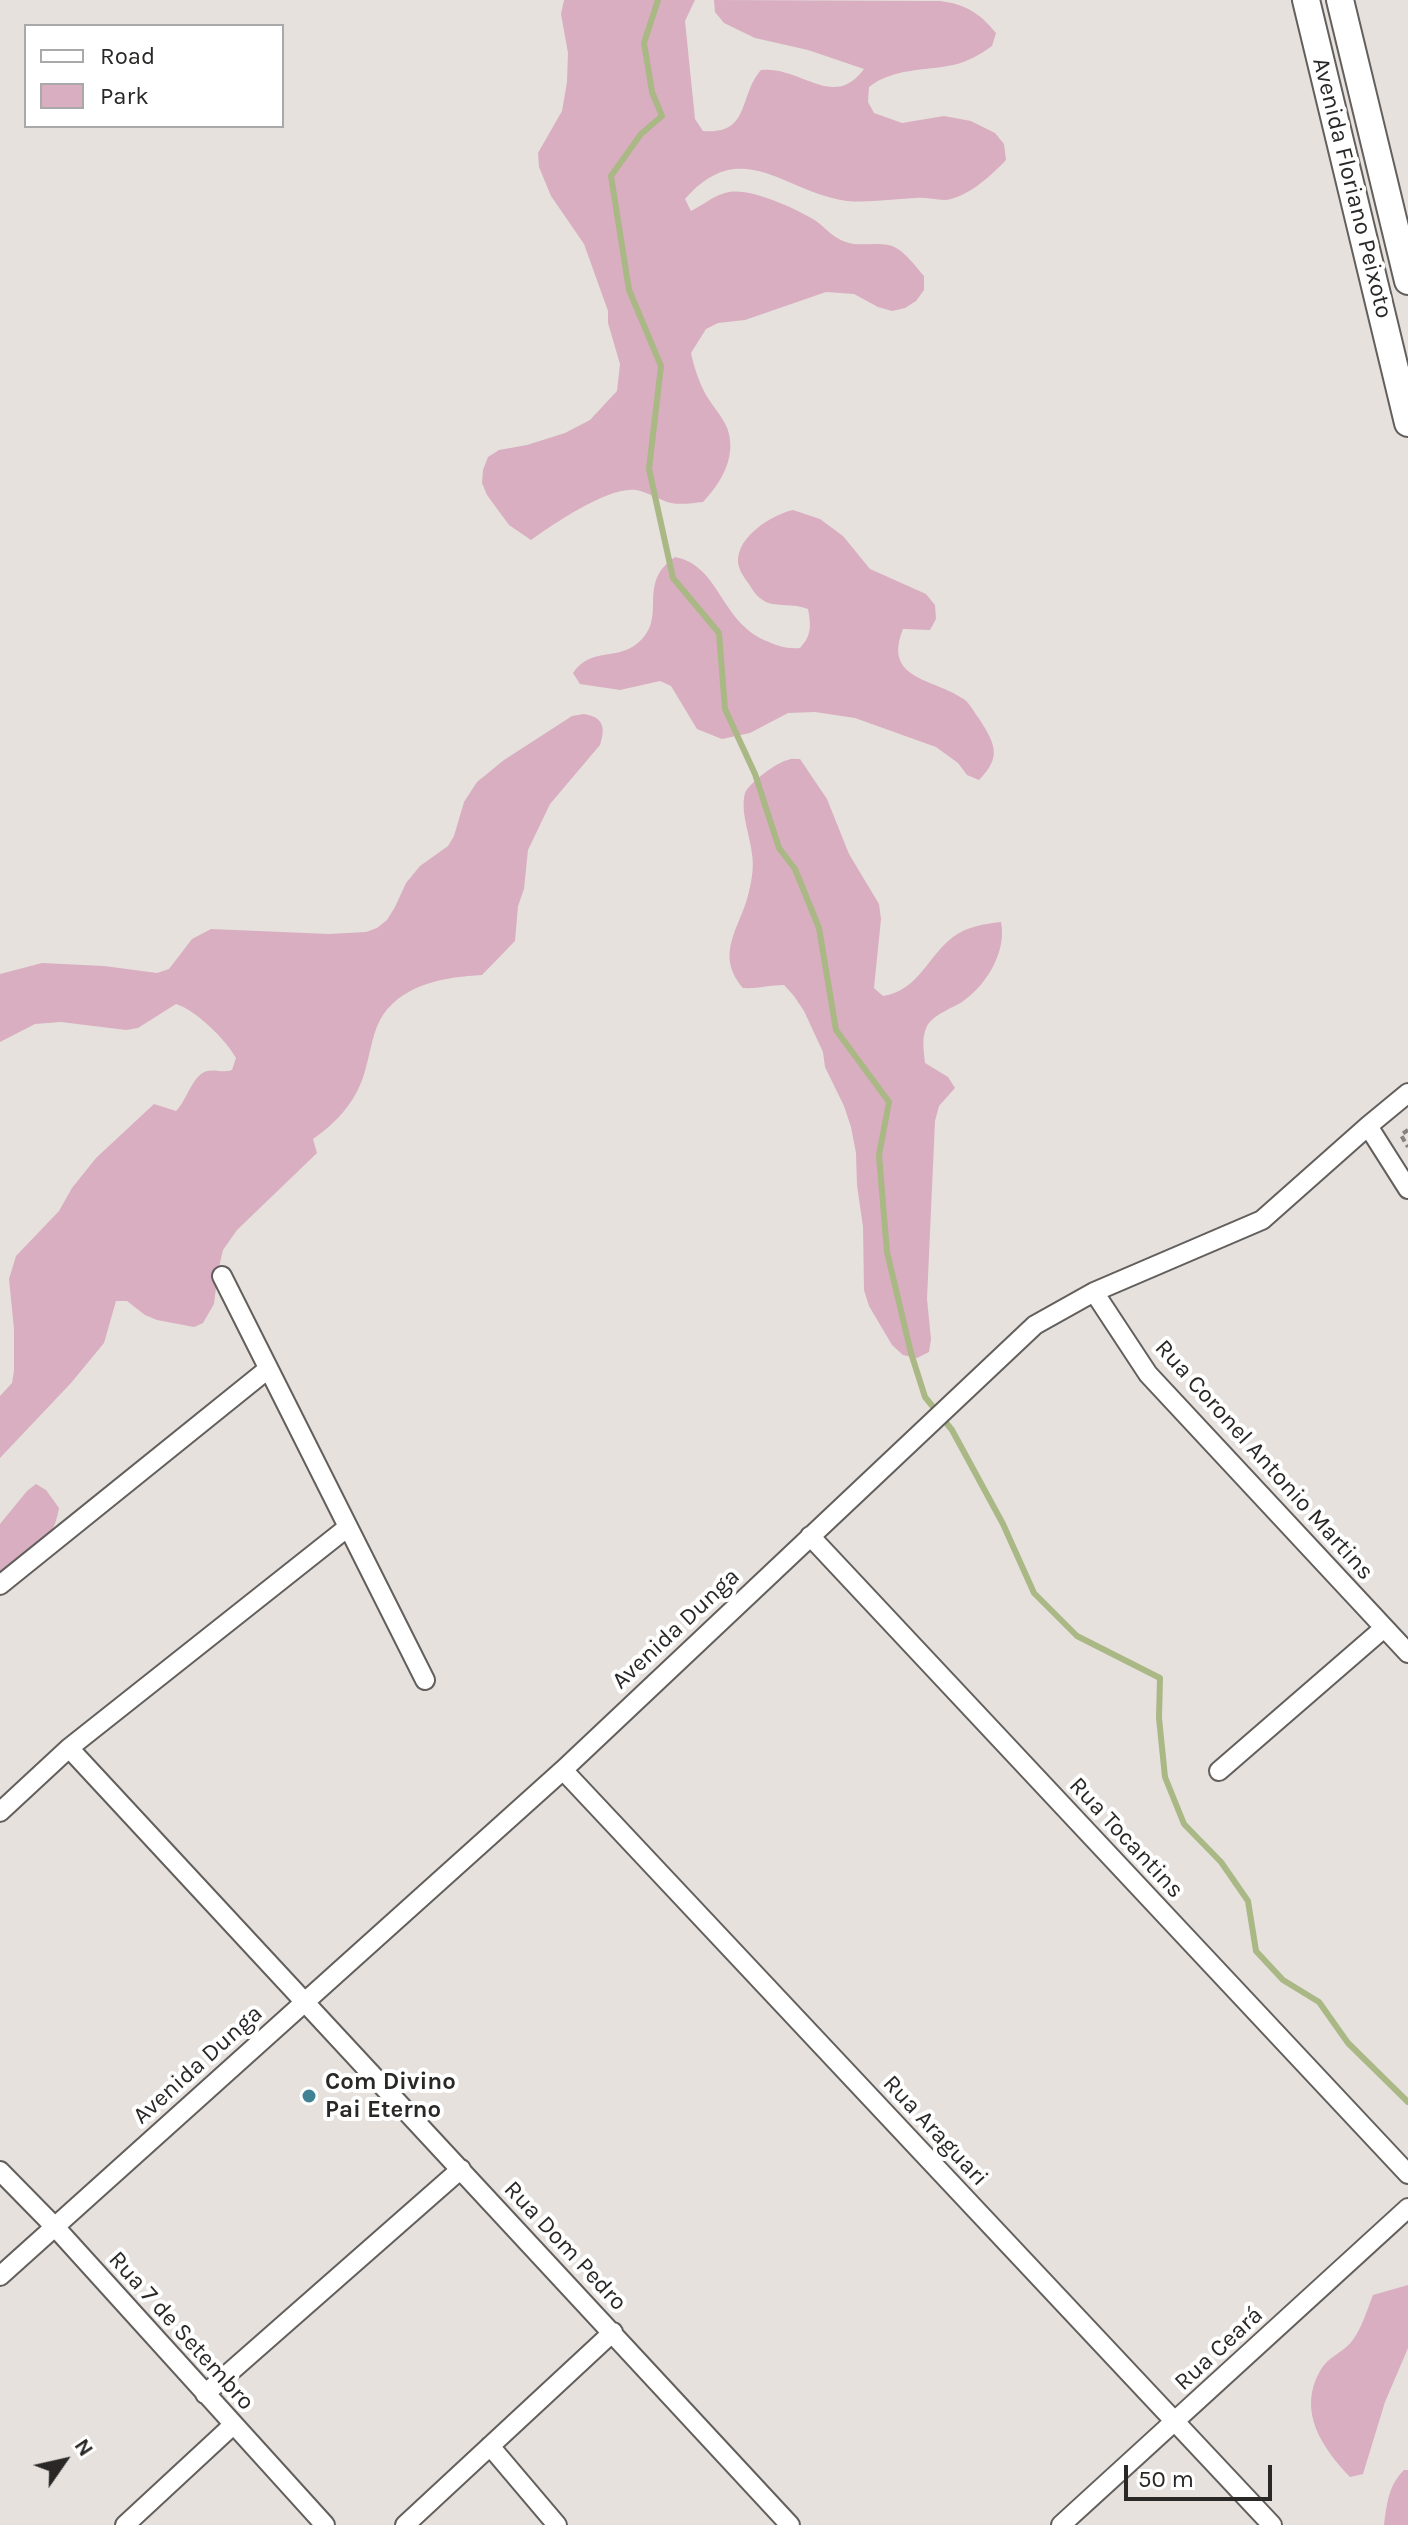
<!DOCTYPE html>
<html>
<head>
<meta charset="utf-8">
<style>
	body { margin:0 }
	#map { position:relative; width:1408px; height:2525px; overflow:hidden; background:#e6e1dd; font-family:Karla,sans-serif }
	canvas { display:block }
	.legend { position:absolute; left:24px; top:24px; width:260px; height:104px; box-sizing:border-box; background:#fff; border:2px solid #aaa9a9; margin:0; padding:10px 14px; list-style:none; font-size:24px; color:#2a2827 }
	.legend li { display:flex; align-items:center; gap:16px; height:40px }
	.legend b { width:40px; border:2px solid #aaa9a9 }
	.north { position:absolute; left:24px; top:2421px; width:80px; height:80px; -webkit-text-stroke:6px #fff; paint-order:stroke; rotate:56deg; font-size:22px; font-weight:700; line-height:32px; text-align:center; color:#2a2827 }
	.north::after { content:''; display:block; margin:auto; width:28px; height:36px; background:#2a2827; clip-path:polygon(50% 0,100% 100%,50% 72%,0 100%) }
	.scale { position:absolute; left:1124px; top:2465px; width:148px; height:36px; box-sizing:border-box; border:4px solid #2a2827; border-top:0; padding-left:10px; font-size:24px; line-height:28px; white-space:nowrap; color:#2a2827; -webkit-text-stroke:6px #fff; paint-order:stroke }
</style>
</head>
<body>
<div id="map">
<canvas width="1408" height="2525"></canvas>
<ul class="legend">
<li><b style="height:10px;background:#fff"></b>Road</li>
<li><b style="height:22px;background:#d9aec0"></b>Park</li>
</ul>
<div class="north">N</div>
<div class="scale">50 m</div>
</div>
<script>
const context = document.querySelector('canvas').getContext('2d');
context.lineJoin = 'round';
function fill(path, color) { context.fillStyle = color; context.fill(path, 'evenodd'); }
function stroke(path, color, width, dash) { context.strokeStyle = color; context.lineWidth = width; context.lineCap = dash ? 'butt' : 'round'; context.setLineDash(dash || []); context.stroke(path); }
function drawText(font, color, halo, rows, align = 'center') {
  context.font = font + ' Karla,sans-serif'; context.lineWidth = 8; context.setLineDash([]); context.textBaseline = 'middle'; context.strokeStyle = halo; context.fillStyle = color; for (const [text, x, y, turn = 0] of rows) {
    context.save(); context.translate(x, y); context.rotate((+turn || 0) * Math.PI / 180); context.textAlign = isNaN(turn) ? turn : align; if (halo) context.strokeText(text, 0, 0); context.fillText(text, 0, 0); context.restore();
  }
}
const green = new Path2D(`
	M 564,0 L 695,0 L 685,21 L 695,119 L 703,131 C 751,135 738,96 761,70 C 802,66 833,111 864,69 L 808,50 L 755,38 L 724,23 L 715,12 L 714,0 L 940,1 C 965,4 980,13 996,33 L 992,46 C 981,54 967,62 953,65 C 924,71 893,68 869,87 L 868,102 L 874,113 L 902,123 L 944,116 L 971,121 L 995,133 L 1004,144 L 1006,160 C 992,175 967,198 945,200 C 935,200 925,197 915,198 C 892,199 870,203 847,201 C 785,193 742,134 685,199 L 691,211 C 703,205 716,194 729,192 C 752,188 797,209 816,221 C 826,228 833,238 846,242 C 860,247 873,242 888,245 C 902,247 915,266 924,276 L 924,290 L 916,301 L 905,308 L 892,311 L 878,307 L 854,294 L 826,292 L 745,320 L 718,323 L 706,329 L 691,353 C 694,367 699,382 706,395 C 713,407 726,420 729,434 C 735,460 720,484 703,502 C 693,503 681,505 671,503 C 659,500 648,492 636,490 C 609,486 553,524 531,540 L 509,525 L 487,495 L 482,483 L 483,470 L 488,457 L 499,450 L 527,445 L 565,433 L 590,420 L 617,391 L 620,364 L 608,323 L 608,311 L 584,244 L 551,196 L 539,167 L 538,153 L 562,111 L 567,82 L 568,53 L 561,14 Z
	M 793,510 L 820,519 L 843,536 L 870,569 L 926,594 L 935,605 L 936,619 L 930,630 L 903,629 C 882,681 935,678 965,700 C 971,705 975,714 980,720 C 995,744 1002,757 979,780 L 967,775 L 958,763 L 936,747 L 855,718 L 815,712 L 788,713 L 750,733 L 722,739 L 697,729 L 671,686 L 660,681 L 620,690 L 580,684 L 573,673 C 592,645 620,663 642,639 C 666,614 637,583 675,557 C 719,565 720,620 764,640 C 778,646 786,649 800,648 C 812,635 811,625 808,609 C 793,603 776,607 766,602 C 758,598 753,591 749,584 C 744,577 739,571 738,562 C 737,536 772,515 793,510 Z
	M 584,714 C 603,717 606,727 600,745 L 550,804 L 528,850 L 524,889 L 518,906 L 515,941 L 482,975 C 447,977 405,983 383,1015 C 373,1030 371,1050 366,1067 C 359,1098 338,1122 313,1139 L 317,1153 L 237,1230 L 223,1250 L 218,1271 L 214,1304 L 203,1323 L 194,1327 L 157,1320 L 145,1315 L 127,1301 L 116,1301 L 104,1343 L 71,1383 L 0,1458 L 0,1396 L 12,1383 L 14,1371 L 14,1329 L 9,1279 L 16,1256 L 59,1211 L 72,1188 L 96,1158 L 154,1104 L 176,1111 C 187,1101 192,1075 207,1071 C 216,1069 223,1073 232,1070 L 236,1058 C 226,1040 196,1010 176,1004 L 138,1028 L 126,1030 L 61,1022 L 35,1024 L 0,1042 L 0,974 L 42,963 L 104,966 L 157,973 L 169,969 L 192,939 L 211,929 L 329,934 L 366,932 L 377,928 L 387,920 L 395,907 L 406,883 L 420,866 L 448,846 L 454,836 L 464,802 L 477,782 L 504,760 L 572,716 Z
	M 800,759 L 827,799 L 849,854 L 879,904 L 881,919 L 874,988 L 883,996 C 918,991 928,956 953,937 C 968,926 984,924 1001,922 C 1007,951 987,985 962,1002 C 952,1008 933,1015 927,1026 C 921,1038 924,1051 925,1063 L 948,1077 L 955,1088 L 939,1106 L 935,1121 L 927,1299 L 931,1339 L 929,1352 L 917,1358 L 903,1355 L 892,1345 L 869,1306 L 864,1290 L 863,1227 L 857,1185 L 856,1153 L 851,1127 L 844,1106 L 825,1067 L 823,1052 L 804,1011 L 794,996 L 784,985 C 769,985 757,989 743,988 C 713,953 742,926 749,891 C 752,880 754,865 752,854 C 750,835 740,812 745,793 C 749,783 777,762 788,760 C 791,758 796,759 800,759 Z
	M 36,1484 L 46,1490 L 59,1508 C 53,1546 27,1560 0,1584 L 0,1524 L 27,1491 Z
	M 1408,2285 L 1408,2348 L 1385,2402 L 1363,2474 L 1350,2477 C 1322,2448 1297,2411 1320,2371 C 1327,2357 1343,2353 1352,2341 C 1362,2328 1367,2310 1373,2295 Z
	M 1404,2470 L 1408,2470 L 1408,2525 L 1384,2525 C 1387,2504 1388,2486 1404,2470 Z`);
const stream = new Path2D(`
	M 658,0 L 644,43 L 652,92 L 662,116 L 641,134 L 611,176 L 629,290 L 661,366 L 649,469 L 673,578 L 719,633 L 725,709 L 755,774 L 779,848 L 795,869 L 819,928 L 836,1030 L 889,1102 L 879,1155 L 887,1252 L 911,1353 L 925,1397 L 952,1430 L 1003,1524 L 1034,1593 L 1077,1636 L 1160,1678 L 1159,1718 L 1165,1777 L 1184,1824 L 1221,1862 L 1248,1901 L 1256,1951 L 1283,1980 L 1319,2002 L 1348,2043 L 1408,2102`);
const path = new Path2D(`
	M 1408,1130 L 1401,1135 L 1408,1147`);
const street = new Path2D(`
	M 1368,1126 L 1408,1093
	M 222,1276 L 425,1680
	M 1094,1292 L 1148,1374 L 1408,1653
	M 810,1536 L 1408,2174
	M 0,1585 L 268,1369
	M 69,1748 L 790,2525
	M 563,1770 L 1272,2525
	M 1219,1771 L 1384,1628
	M 0,1812 L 69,1748 L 348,1527
	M 0,2171 L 56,2228 L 325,2525
	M 0,2276 L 563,1770 L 1035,1325 L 1094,1292 L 1262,1220 L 1368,1126 L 1408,1189
	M 205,2394 L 461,2169
	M 490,2446 L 557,2525
	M 125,2525 L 233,2425
	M 405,2525 L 613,2332
	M 1061,2525 L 1408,2208`);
const secondary = new Path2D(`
	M 1306,0 L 1408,423
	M 1340,0 L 1408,281`);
const markers = [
	[309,2096,8,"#408294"]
];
const streetNames = [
	["Avenida Floriano Peixoto",1352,188,76],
	["Rua Coronel Antonio Martins",1264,1460,48],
	["Avenida Dunga",676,1629,-43],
	["Rua Tocantins",1126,1838,47],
	["Avenida Dunga",198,2065,-42],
	["Rua Araguari",935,2131,47],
	["Rua Dom Pedro",565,2246,47],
	["Rua 7 de Setembro",181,2331,48],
	["Rua Ceará",1219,2349,-43]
];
const poiNames = [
	["Com Divino",325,2082],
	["Pai Eterno",325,2110]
];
fill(green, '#d9aec0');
stroke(stream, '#a9b885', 6);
stroke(street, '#635f5c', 22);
stroke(secondary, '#635f5c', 30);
stroke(path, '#868380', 4, [6, 4]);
stroke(street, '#fff', 18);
stroke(secondary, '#fff', 26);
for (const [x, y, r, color] of markers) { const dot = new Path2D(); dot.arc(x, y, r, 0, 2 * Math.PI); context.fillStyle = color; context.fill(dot); stroke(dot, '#fff', 3); }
drawText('24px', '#2a2827', '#fff', streetNames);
drawText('bold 24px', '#2a2827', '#fff', poiNames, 'left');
</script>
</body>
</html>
